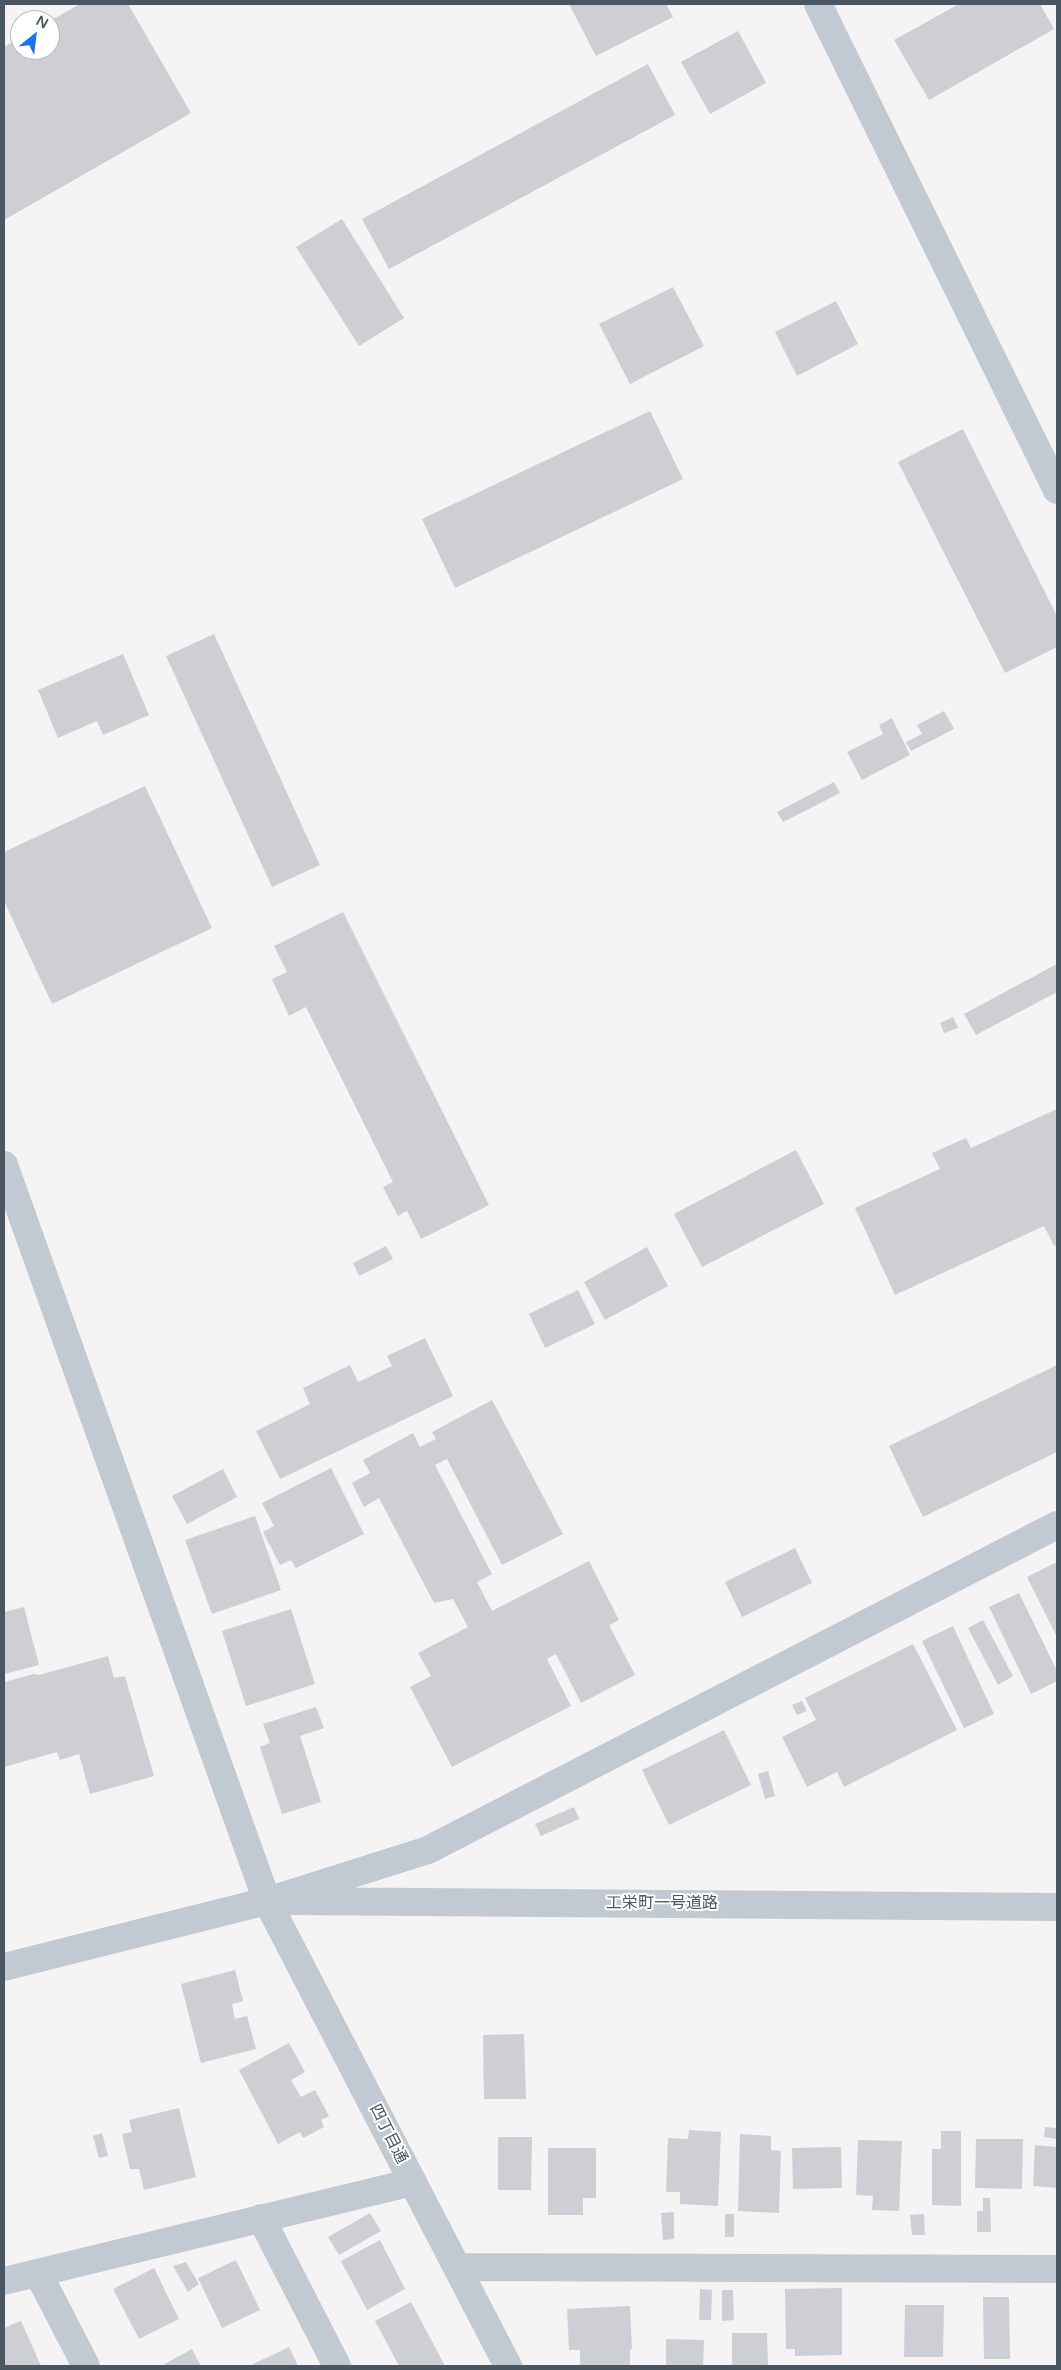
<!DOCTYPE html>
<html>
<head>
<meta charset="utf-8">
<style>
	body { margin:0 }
	#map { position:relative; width:1061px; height:2370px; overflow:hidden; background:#f5f3f3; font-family:"Varela Round",sans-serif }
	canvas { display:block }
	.frame { position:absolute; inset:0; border:5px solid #4a5661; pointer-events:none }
	.north { position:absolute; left:10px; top:10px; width:50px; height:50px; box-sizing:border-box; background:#fff; border:1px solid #b7bbc0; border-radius:50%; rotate:29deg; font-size:14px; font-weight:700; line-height:20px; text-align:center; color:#4a5661 }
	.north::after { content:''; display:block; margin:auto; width:18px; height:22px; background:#1a73e8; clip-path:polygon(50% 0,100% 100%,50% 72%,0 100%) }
</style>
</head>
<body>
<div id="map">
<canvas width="1061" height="2370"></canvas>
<div class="frame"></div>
<div class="north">N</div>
</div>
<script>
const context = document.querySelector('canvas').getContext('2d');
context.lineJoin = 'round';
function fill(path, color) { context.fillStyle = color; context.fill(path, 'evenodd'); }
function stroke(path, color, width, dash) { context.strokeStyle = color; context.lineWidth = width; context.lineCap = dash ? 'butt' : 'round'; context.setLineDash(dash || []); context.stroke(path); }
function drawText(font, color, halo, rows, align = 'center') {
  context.font = font + ' "Varela Round","Noto Sans JP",sans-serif'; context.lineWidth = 4; context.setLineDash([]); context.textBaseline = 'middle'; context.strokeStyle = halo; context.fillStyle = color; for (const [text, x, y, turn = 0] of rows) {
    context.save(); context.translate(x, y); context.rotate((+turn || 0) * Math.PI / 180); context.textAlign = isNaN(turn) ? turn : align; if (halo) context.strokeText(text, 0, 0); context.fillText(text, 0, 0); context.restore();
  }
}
const building = new Path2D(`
	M 80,4 L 128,4 L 191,113 L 4,220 L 4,47 L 20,38 L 20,50 L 50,50 L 50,21 Z
	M 569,4 L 666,4 L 673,17 L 596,56 Z
	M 959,4 L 1040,4 L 1054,29 L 929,100 L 894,40 Z
	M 738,31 L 766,83 L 710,114 L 681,62 Z
	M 648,64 L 675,115 L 389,269 L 362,219 Z
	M 342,219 L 404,318 L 359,346 L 296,247 Z
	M 673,287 L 704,346 L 630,384 L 599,324 Z
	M 836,301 L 858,344 L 797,376 L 775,332 Z
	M 650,411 L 683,479 L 455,588 L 422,519 Z
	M 963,429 L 1057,616 L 1057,647 L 1005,673 L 898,462 Z
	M 214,634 L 320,865 L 272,887 L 166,656 Z
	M 123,654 L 149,715 L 103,735 L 97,721 L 58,738 L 38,690 Z
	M 944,711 L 954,729 L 911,751 L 906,742 L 922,734 L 917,725 Z
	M 892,718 L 910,755 L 862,780 L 847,752 L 883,734 L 879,725 Z
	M 834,782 L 840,793 L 783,822 L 777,812 Z
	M 145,786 L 212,928 L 52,1004 L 4,901 L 4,852 Z
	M 343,912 L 489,1205 L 421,1239 L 407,1211 L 398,1216 L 383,1187 L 393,1182 L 306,1007 L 289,1016 L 272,979 L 287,972 L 274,946 Z
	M 1057,964 L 1057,992 L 976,1035 L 964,1014 Z
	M 953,1017 L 958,1028 L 944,1033 L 940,1023 Z
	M 1057,1109 L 1057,1244 L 1054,1246 L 1044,1226 L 895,1295 L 855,1208 L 940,1169 L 932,1153 L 966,1138 L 971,1148 Z
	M 796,1150 L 824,1204 L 702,1267 L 674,1214 Z
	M 386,1246 L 393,1259 L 359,1276 L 353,1263 Z
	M 647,1247 L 668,1286 L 605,1320 L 584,1282 Z
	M 578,1290 L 595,1324 L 545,1348 L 529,1314 Z
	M 425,1338 L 453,1396 L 280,1479 L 256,1431 L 310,1404 L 303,1388 L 350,1365 L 358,1382 L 392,1366 L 387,1356 Z
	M 1057,1365 L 1057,1452 L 923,1517 L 889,1446 Z
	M 492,1400 L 563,1534 L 502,1565 L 447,1459 L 435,1465 L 492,1574 L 477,1582 L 492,1611 L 589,1561 L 619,1620 L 609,1625 L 635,1675 L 581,1703 L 556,1654 L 547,1659 L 571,1706 L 452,1767 L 410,1687 L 431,1676 L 418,1653 L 468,1627 L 453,1599 L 434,1603 L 379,1498 L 364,1507 L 352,1483 L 370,1473 L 363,1460 L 413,1433 L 420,1447 L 436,1439 L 432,1432 Z
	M 331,1468 L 364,1534 L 296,1568 L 291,1560 L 280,1565 L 263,1532 L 274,1526 L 262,1503 Z
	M 223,1469 L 237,1497 L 187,1524 L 172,1496 Z
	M 255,1516 L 281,1590 L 212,1614 L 185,1540 Z
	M 795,1548 L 812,1583 L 742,1617 L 725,1582 Z
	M 1057,1562 L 1057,1637 L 1027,1577 Z
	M 1019,1593 L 1057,1671 L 1057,1681 L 1031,1694 L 989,1607 Z
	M 24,1607 L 39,1665 L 4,1674 L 4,1612 Z
	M 291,1609 L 315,1684 L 246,1706 L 222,1631 Z
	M 983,1620 L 1013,1676 L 998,1685 L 968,1628 Z
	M 953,1626 L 994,1714 L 964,1728 L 922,1641 Z
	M 913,1644 L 957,1730 L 844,1787 L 837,1772 L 807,1787 L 782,1737 L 816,1720 L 805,1698 Z
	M 108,1656 L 114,1678 L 125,1676 L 154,1776 L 90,1794 L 79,1754 L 60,1760 L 57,1752 L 4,1767 L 4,1682 L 34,1674 L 39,1675 Z
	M 802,1701 L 807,1711 L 797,1715 L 792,1705 Z
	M 316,1707 L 324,1728 L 300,1736 L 321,1802 L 282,1814 L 260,1747 L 270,1743 L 263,1724 Z
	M 724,1730 L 751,1785 L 669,1825 L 642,1770 Z
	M 768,1771 L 775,1796 L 765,1799 L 758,1774 Z
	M 574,1807 L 579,1819 L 541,1836 L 535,1824 Z
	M 235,1970 L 243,2001 L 232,2004 L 235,2019 L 247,2016 L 256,2049 L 201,2063 L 181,1984 Z
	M 524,2034 L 526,2099 L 484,2099 L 483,2035 Z
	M 289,2043 L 305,2072 L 291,2080 L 301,2097 L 315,2090 L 329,2116 L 321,2120 L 324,2127 L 303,2138 L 300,2132 L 278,2144 L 239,2070 Z
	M 179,2108 L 196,2177 L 144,2190 L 139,2169 L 130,2169 L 122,2134 L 132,2132 L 129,2120 Z
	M 1045,2127 L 1057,2128 L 1057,2139 L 1044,2137 Z
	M 689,2130 L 721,2132 L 718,2206 L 680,2204 L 680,2192 L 666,2192 L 668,2138 L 688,2139 Z
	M 941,2131 L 961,2131 L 961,2206 L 932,2205 L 932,2149 L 941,2149 Z
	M 102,2133 L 108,2156 L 99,2158 L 93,2136 Z
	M 740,2134 L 771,2136 L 771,2150 L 781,2151 L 779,2213 L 738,2211 Z
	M 498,2137 L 532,2137 L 531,2190 L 498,2190 Z
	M 976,2139 L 1023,2139 L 1022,2189 L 975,2188 Z
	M 858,2140 L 902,2141 L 899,2211 L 872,2210 L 873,2196 L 856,2195 Z
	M 1035,2145 L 1057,2147 L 1057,2188 L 1033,2186 Z
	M 841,2147 L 842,2188 L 793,2189 L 792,2148 Z
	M 548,2148 L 596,2148 L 596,2198 L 583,2198 L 583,2215 L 548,2215 Z
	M 983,2198 L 990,2198 L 991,2232 L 977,2232 L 977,2211 L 983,2211 Z
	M 674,2212 L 674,2239 L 663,2240 L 661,2213 Z
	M 370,2213 L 381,2231 L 339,2255 L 328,2237 Z
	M 725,2214 L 734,2214 L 734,2237 L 725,2237 Z
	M 924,2214 L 925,2235 L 912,2235 L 910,2215 Z
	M 380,2240 L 405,2289 L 367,2310 L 341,2261 Z
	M 236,2260 L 260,2310 L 222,2328 L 198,2278 Z
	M 186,2262 L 199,2284 L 188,2292 L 173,2266 Z
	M 154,2268 L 179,2319 L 139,2339 L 113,2289 Z
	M 842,2288 L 842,2355 L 795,2356 L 795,2349 L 786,2349 L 785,2289 Z
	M 700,2289 L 712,2290 L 711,2320 L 699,2320 Z
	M 722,2290 L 733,2290 L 734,2320 L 722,2321 Z
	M 983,2297 L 1009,2297 L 1010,2359 L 984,2359 Z
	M 411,2302 L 445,2366 L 399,2366 L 375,2321 Z
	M 905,2305 L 944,2305 L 943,2357 L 904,2357 Z
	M 630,2306 L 632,2349 L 630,2349 L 630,2366 L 580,2366 L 580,2350 L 569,2350 L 567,2309 Z
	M 21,2321 L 41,2366 L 5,2366 L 4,2363 L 4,2328 Z
	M 732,2333 L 767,2333 L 768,2366 L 732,2366 Z
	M 666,2339 L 704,2340 L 703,2366 L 666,2366 Z
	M 289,2347 L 298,2366 L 249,2366 Z
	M 192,2349 L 201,2366 L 161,2366 Z`);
const minor = new Path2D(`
	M 818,4 L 1057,490
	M 4,1165 L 267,1901 L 508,2366
	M 291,1901 L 1057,1907
	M 4,1967 L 267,1901 L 428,1850 L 1057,1525
	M 261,2218 L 337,2366
	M 457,2267 L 1057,2269
	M 38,2273 L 86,2366
	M 4,2281 L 413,2182`);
const streetNames = [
	["工栄町一号道路",662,1904],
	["四丁目通",388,2134,63]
];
fill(building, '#cdcfd5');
stroke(minor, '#c1cad2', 28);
drawText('16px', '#4a5661', '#fff', streetNames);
</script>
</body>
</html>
